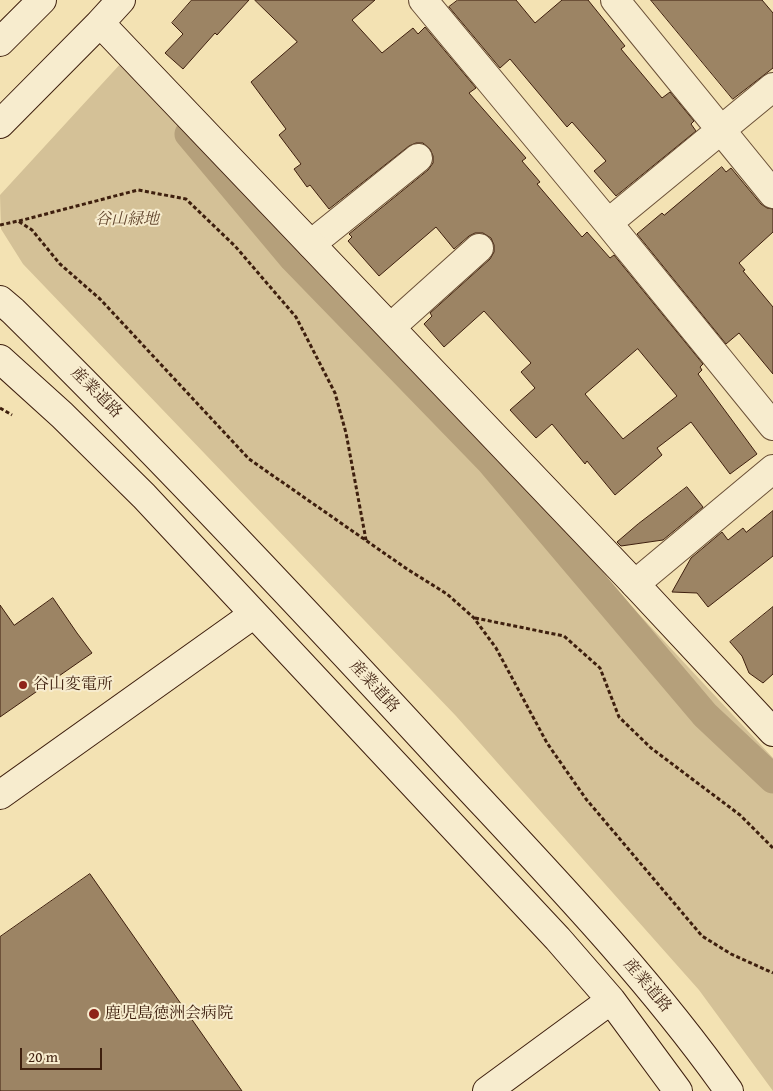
<!DOCTYPE html>
<html>
<head>
<meta charset="utf-8">
<style>
	body { margin:0 }
	#map { position:relative; width:773px; height:1091px; overflow:hidden; background:#f3e2b3; font-family:"Gentium Book Plus",serif }
	canvas { display:block }
	.scale { position:absolute; left:20px; top:1048px; width:82px; height:22px; box-sizing:border-box; border:2px solid #3e1f0e; border-top:0; padding-left:6px; font-size:15px; line-height:18px; white-space:nowrap; color:#3e1f0e; -webkit-text-stroke:4px #f7ecce; paint-order:stroke }
</style>
</head>
<body>
<div id="map">
<canvas width="773" height="1091"></canvas>
<div class="scale">20 m</div>
</div>
<script>
const context = document.querySelector('canvas').getContext('2d');
context.lineJoin = 'round';
function fill(path, color) { context.fillStyle = color; context.fill(path, 'evenodd'); }
function stroke(path, color, width, dash) { context.strokeStyle = color; context.lineWidth = width; context.lineCap = dash ? 'butt' : 'round'; context.setLineDash(dash || []); context.stroke(path); }
function drawText(font, color, halo, rows, align = 'center') {
  context.font = font + ' "Gentium Book Plus","Noto Serif JP",serif'; context.lineWidth = 4; context.setLineDash([]); context.textBaseline = 'middle'; context.strokeStyle = halo; context.fillStyle = color; for (const [text, x, y, turn = 0] of rows) {
    context.save(); context.translate(x, y); context.rotate((+turn || 0) * Math.PI / 180); context.textAlign = isNaN(turn) ? turn : align; if (halo) context.strokeText(text, 0, 0); context.fillText(text, 0, 0); context.restore();
  }
}
const green = new Path2D(`
	M 123,61 L 773,758 L 773,1091 L 699,990 L 456,716 L 23,264 L 1,229 L 0,195 Z`);
const canal = new Path2D(`
	M 189,134 L 293,258 L 490,461 L 705,715 L 773,779`);
const building = new Path2D(`
	M 192,0 L 249,0 L 217,35 L 215,33 L 183,69 L 165,53 L 183,34 L 172,23 Z
	M 255,0 L 375,0 L 352,20 L 382,53 L 413,28 L 418,34 L 425,27 L 476,88 L 469,93 L 526,158 L 522,161 L 540,182 L 537,184 L 582,237 L 587,232 L 610,258 L 614,255 L 703,364 L 700,367 L 702,370 L 698,374 L 757,454 L 730,474 L 691,422 L 657,448 L 662,455 L 615,495 L 587,461 L 585,464 L 552,424 L 536,438 L 510,410 L 535,388 L 521,372 L 531,363 L 484,311 L 444,347 L 424,324 L 432,316 L 430,313 L 490,259 L 494,252 L 494,245 L 491,238 L 483,233 L 475,233 L 469,236 L 454,249 L 436,227 L 379,276 L 348,241 L 352,237 L 349,234 L 428,170 L 433,163 L 433,156 L 430,149 L 423,143 L 416,143 L 409,146 L 329,209 L 310,185 L 307,187 L 294,169 L 301,164 L 279,135 L 286,129 L 251,82 L 297,42 ZM 638,349 L 677,396 L 623,439 L 585,394 L 636,350 Z
	M 458,0 L 516,0 L 535,23 L 562,0 L 588,0 L 625,46 L 621,49 L 662,98 L 670,92 L 694,121 L 691,124 L 696,131 L 616,196 L 594,171 L 606,161 L 572,122 L 567,127 L 510,59 L 500,68 L 449,7 Z
	M 651,0 L 762,0 L 773,13 L 773,68 L 733,99 Z
	M 722,167 L 726,172 L 731,168 L 761,204 L 767,208 L 773,209 L 773,232 L 739,263 L 745,270 L 743,271 L 773,307 L 773,374 L 739,333 L 726,344 L 637,234 L 662,213 L 664,215 Z
	M 687,487 L 703,507 L 663,540 L 621,546 L 617,542 L 638,524 Z
	M 773,511 L 773,556 L 708,607 L 697,593 L 672,592 L 691,558 L 722,532 L 728,540 L 743,528 L 746,532 Z
	M 53,598 L 77,633 L 92,653 L 0,717 L 0,605 L 14,625 Z
	M 773,607 L 773,674 L 763,683 L 749,673 L 742,656 L 730,642 Z
	M 90,874 L 242,1091 L 0,1091 L 0,937 Z`);
const path = new Path2D(`
	M 19,221 L 138,190 L 186,199 L 235,246 L 296,317 L 335,393 L 346,433 L 366,540
	M 0,225 L 18,221 L 32,230 L 60,264 L 100,299 L 249,459 L 407,569 L 447,594 L 474,618 L 496,648 L 547,743 L 586,799 L 702,936 L 731,954 L 773,973
	M 0,408 L 12,415
	M 475,618 L 564,636 L 600,668 L 619,717 L 651,748 L 740,815 L 773,848`);
const street = new Path2D(`
	M 423,0 L 608,223 L 773,426
	M 615,0 L 773,194
	M 608,223 L 773,87
	M 311,244 L 418,158
	M 391,327 L 479,248
	M 635,584 L 773,469`);
const secondary = new Path2D(`
	M 100,23 L 635,584 L 773,732
	M 0,42 L 42,0
	M 0,124 L 100,23 L 121,0
	M 0,300 L 13,311 C 160,456 301,606 440,757 C 540,865 644,971 729,1091
	M 0,359 L 62,415 L 144,496 L 558,939 L 611,1000 L 678,1091
	M 0,795 L 254,614
	M 487,1091 L 611,1000`);
const markers = [
	[23,685,5,"#8f2418"],
	[94,1014,6,"#8f2418"]
];
const parkNames = [
	["谷山緑地",127,220]
];
const streetNames = [
	["産業道路",96,393,45],
	["産業道路",374,687,47],
	["産業道路",647,986,50]
];
const poiNames = [
	["谷山変電所",33,685],
	["鹿児島徳洲会病院",105,1014]
];
fill(green, '#d4c197');
stroke(canal, '#b5a07b', 29);
fill(building, '#9c8464');
stroke(building, '#3e1f0e', 1);
stroke(street, '#6b5037', 30);
stroke(secondary, '#3e1f0e', 30);
stroke(path, '#3e1f0e', 3, [4, 2.5]);
stroke(street, '#f7ecce', 28);
stroke(secondary, '#f7ecce', 28);
for (const [x, y, r, color] of markers) { const dot = new Path2D(); dot.arc(x, y, r, 0, 2 * Math.PI); context.fillStyle = color; context.fill(dot); stroke(dot, '#f7ecce', 2); }
drawText('italic 16px', '#644830', '#f7ecce', parkNames);
drawText('16px', '#3e1f0e', '#f7ecce', streetNames);
drawText('16px', '#3e1f0e', '#f7ecce', poiNames, 'left');
</script>
</body>
</html>
